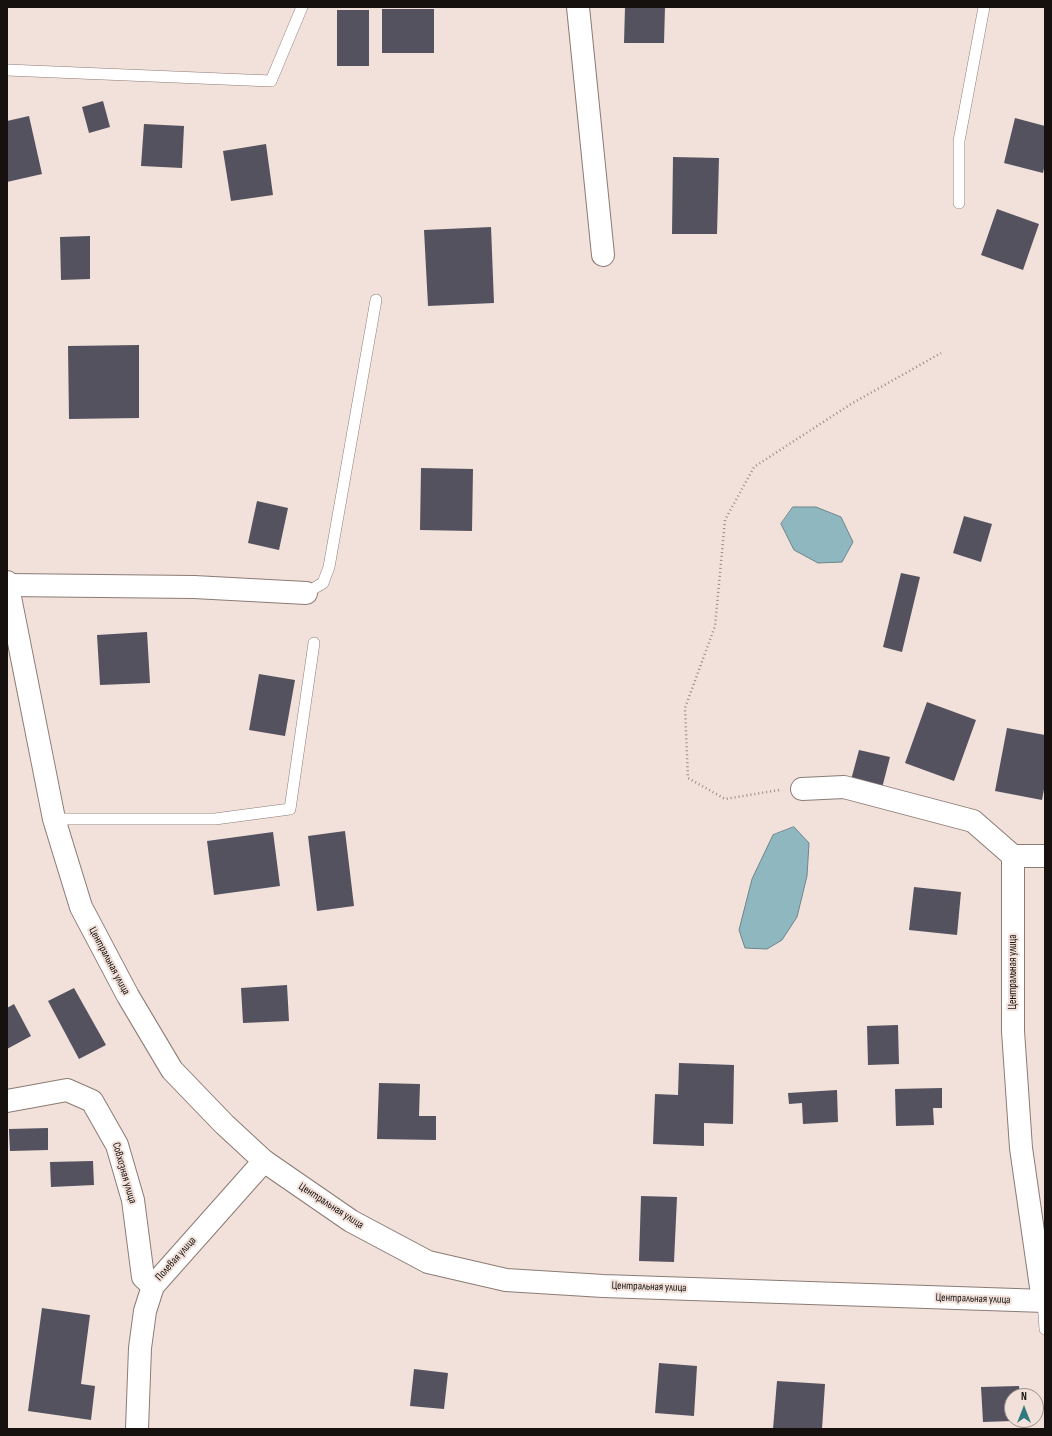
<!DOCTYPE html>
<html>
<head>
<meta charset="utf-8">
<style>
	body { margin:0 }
	#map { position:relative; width:1052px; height:1436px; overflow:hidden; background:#f2e1da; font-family:"Sofia Sans Condensed",sans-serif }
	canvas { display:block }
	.frame { position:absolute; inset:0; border:8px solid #16110e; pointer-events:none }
	.north { position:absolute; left:1004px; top:1388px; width:40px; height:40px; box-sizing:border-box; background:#f2e1da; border:1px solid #9a8e88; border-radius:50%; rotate:0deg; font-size:11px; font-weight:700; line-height:16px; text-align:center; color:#16110e }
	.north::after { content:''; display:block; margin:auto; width:14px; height:18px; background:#307a7d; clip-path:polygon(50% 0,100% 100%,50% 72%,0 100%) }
</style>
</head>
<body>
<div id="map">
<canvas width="1052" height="1436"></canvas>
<div class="frame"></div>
<div class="north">N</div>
</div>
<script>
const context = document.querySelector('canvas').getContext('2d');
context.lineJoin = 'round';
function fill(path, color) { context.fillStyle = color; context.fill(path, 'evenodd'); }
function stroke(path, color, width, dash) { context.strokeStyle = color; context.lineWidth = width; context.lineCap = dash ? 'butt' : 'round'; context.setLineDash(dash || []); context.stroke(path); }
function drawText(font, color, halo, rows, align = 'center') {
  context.font = font + ' "Sofia Sans Condensed",sans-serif'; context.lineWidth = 4; context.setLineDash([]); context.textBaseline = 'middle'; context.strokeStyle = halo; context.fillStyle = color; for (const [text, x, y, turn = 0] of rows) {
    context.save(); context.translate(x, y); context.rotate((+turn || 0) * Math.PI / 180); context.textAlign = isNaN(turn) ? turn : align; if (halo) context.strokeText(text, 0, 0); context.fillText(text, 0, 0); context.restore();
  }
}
const water = new Path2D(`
	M 793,507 L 816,507 L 841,517 L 853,542 L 842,562 L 818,563 L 794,550 L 781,524 Z
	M 794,827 L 809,843 L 807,876 L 797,917 L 782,940 L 767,949 L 745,948 L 739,930 L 752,879 L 773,835 Z`);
const building = new Path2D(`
	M 625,7 L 665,7 L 664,43 L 624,43 Z
	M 382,9 L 434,9 L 434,53 L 382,53 Z
	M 337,10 L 369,10 L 369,66 L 337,66 Z
	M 103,101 L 110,127 L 89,133 L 82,107 Z
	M 29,116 L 42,174 L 7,182 L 7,121 Z
	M 1015,118 L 1045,126 L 1045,163 L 1043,173 L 1004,163 Z
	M 144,124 L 184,126 L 182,168 L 141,166 Z
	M 266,144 L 273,195 L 231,201 L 223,151 Z
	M 673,157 L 719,158 L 717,234 L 672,234 Z
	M 997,209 L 1039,224 L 1023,270 L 981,255 Z
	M 491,227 L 494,303 L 428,306 L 424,230 Z
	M 90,236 L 90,279 L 61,280 L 60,237 Z
	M 139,345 L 139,418 L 69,419 L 68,346 Z
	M 421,468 L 473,469 L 472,531 L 420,530 Z
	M 257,501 L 288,508 L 279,550 L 248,543 Z
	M 964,516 L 992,524 L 981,562 L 953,553 Z
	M 901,573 L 920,577 L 902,652 L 883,647 Z
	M 147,632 L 150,683 L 100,685 L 97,635 Z
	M 259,674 L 295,680 L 285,736 L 249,730 Z
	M 927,702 L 976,720 L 954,781 L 905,763 Z
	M 1007,728 L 1045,735 L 1045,784 L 1042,800 L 995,791 Z
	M 859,750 L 890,757 L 882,788 L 851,780 Z
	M 345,831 L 354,906 L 317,911 L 308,836 Z
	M 273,832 L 280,886 L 214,895 L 207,841 Z
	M 914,887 L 961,892 L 957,935 L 909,930 Z
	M 287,985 L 289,1021 L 243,1023 L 241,988 Z
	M 74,988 L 106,1045 L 79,1059 L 48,1001 Z
	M 14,1004 L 31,1036 L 7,1049 L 7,1008 Z
	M 898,1025 L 899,1064 L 868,1065 L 867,1026 Z
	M 679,1063 L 734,1065 L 733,1124 L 704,1123 L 704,1146 L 653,1144 L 655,1094 L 678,1095 Z
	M 379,1083 L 420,1084 L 419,1116 L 436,1116 L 436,1140 L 377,1139 Z
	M 942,1088 L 942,1108 L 933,1108 L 934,1125 L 896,1126 L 895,1089 Z
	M 837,1090 L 838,1122 L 803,1124 L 802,1103 L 789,1104 L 788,1093 Z
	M 48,1128 L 48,1150 L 10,1151 L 9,1129 Z
	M 93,1161 L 94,1185 L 51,1187 L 50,1162 Z
	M 641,1196 L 677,1197 L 674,1262 L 639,1261 Z
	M 42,1308 L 90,1315 L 81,1384 L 95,1386 L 91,1420 L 28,1411 Z
	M 659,1363 L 697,1366 L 694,1416 L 655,1413 Z
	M 414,1369 L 448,1373 L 444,1409 L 410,1406 Z
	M 777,1381 L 825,1384 L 822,1429 L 773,1429 Z
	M 1019,1386 L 1020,1396 L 1012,1396 L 1012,1421 L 983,1422 L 981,1387 Z`);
const path = new Path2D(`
	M 779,790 L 725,799 L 688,778 L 685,708 L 715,626 L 725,520 L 754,467 L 851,404 L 941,353`);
const service = new Path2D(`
	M 7,70 L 271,81 L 302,7
	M 959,203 L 959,141 L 984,7
	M 306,593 L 323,583 L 329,567 L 376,300
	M 54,819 L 215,819 L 290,809 L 314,643
	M 1043,1301 L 1045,1329`);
const minor = new Path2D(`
	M 578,7 L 603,255
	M 7,585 L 194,587 L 306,593
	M 802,789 L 844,787 L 973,821 L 1013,856 L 1045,856
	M 1013,856 L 1013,1031 L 1021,1148 L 1043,1301
	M 7,1101 L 67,1090 L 92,1101 L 117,1145 L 133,1200 L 143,1277 L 153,1286
	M 137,1429 L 140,1348 L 145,1311 L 153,1286 L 264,1161`);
const tertiary = new Path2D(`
	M 7,582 L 54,819 L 81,907 L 128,996 L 172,1070 L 224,1124 L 264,1161 L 351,1221 L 428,1262 L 506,1280 L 603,1286 L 1045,1301`);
const streetNames = [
	["Центральная улица",109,961,62],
	["Центральная улица",1013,972,-90],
	["Совхозная улица",124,1173,74],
	["Центральная улица",331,1206,33],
	["Полевая улица",176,1259,-48],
	["Центральная улица",649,1287,2],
	["Центральная улица",973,1299,2]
];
fill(water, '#8fb7bf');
stroke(water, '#6b858a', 1);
fill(building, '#54525f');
stroke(service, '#8b7b75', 12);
stroke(minor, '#8b7b75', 24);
stroke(tertiary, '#8b7b75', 24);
stroke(path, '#968a85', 2.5, [1, 3]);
stroke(service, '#fff', 11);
stroke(minor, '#fff', 22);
stroke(tertiary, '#fff', 22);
drawText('11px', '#16110e', '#f2e1da', streetNames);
</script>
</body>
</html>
